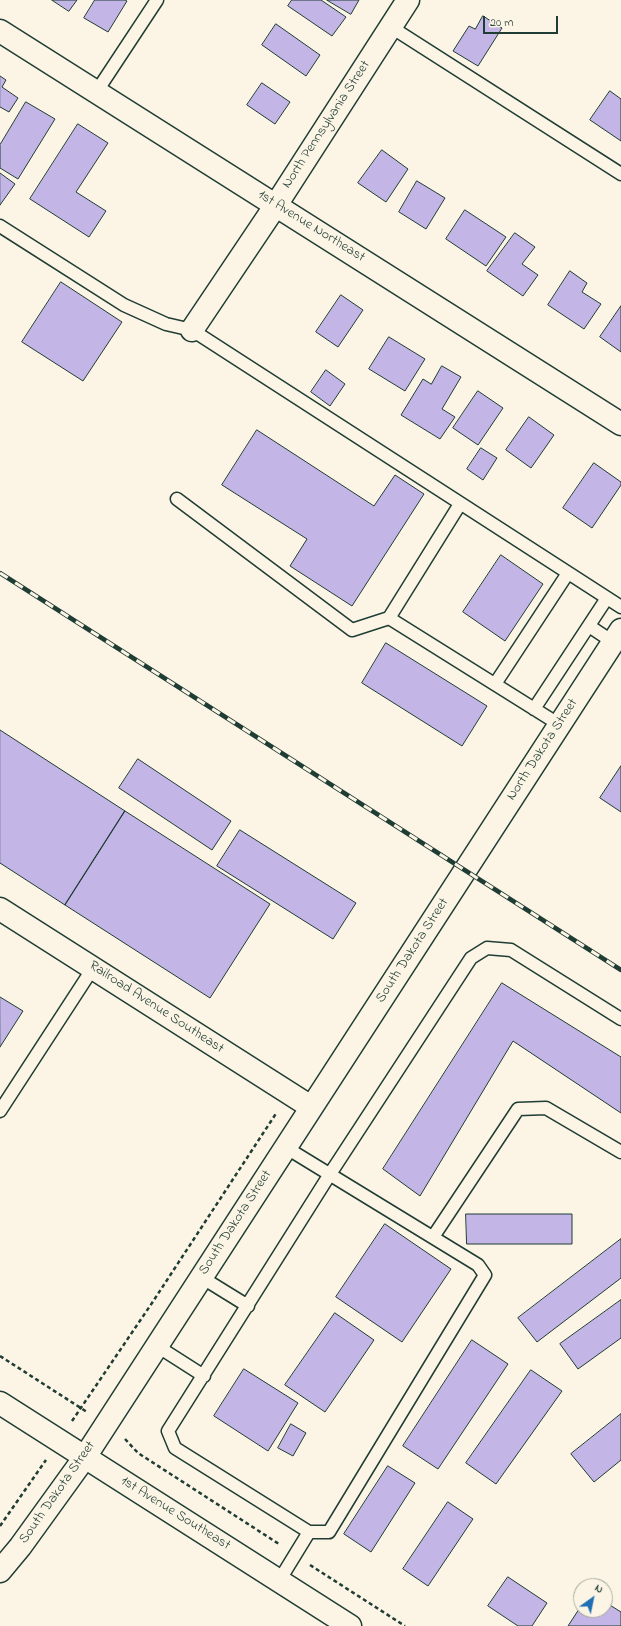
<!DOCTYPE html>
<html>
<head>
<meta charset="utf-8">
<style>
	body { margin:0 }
	#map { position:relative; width:621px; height:1626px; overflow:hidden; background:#fcf5e5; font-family:"Indie Flower",sans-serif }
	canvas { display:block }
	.north { position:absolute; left:573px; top:1578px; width:40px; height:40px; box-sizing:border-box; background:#fcf5e5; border:1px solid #a4ab9e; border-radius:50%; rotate:33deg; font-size:11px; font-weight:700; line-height:16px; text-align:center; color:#1f3d34 }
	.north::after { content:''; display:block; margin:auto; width:14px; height:18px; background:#1f6fb2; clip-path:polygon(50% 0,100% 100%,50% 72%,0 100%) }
	.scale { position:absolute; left:483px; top:16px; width:75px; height:18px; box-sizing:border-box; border:2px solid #1f3d34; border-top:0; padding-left:5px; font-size:12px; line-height:14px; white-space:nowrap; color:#1f3d34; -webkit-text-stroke:3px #fcf5e5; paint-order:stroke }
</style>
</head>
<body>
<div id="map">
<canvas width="621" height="1626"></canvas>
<div class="north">N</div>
<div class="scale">20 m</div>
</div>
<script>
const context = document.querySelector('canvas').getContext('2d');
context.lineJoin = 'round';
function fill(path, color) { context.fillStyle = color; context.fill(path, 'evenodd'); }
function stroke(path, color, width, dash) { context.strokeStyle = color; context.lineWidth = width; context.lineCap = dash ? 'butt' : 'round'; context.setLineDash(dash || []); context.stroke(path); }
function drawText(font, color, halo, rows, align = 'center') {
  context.font = font + ' "Indie Flower",sans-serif'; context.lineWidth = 3; context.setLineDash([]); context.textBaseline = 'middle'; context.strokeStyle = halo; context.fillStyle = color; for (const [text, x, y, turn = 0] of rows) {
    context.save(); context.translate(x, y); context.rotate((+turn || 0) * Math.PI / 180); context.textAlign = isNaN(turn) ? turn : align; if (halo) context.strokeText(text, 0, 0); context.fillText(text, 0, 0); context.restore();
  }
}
const building = new Path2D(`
	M 52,0 L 77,0 L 69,11 Z
	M 95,0 L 125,0 L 127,1 L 108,32 L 84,18 Z
	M 292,0 L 321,0 L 346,17 L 332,36 L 288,6 Z
	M 327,0 L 359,0 L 351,14 Z
	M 483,16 L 502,28 L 478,66 L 453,51 L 469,26 L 475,29 Z
	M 276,24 L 320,55 L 306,76 L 262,45 Z
	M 0,76 L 6,80 L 2,87 L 18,98 L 9,112 L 0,107 Z
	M 262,83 L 290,102 L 275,124 L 247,105 Z
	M 610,91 L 621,99 L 621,141 L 590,120 Z
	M 26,102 L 55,119 L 18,179 L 0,168 L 0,145 Z
	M 78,124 L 108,143 L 76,192 L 106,211 L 89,237 L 30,199 Z
	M 382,150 L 408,169 L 386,202 L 358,183 Z
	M 0,173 L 15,184 L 0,205 Z
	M 417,181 L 445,198 L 426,229 L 399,212 Z
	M 465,210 L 506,237 L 486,266 L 446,239 Z
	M 515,233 L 535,247 L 522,264 L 538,275 L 523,296 L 487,271 Z
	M 570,271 L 587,283 L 582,292 L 601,304 L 584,329 L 548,305 Z
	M 61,282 L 122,322 L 83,381 L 22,342 Z
	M 341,295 L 363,310 L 338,347 L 316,332 Z
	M 621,306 L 621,352 L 600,337 Z
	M 389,337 L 425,359 L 405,391 L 369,369 Z
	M 442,366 L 461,377 L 442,409 L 455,417 L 440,439 L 401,415 L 423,379 L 431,384 Z
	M 326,370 L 345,384 L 330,406 L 311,392 Z
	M 478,391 L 503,408 L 478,445 L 453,428 Z
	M 529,417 L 554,435 L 531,468 L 506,450 Z
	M 257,430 L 374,506 L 395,475 L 424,494 L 352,606 L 290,566 L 307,539 L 222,485 Z
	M 481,448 L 497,458 L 483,480 L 467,469 Z
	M 594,463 L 621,482 L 621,485 L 592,528 L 563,508 Z
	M 501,555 L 543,584 L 505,641 L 463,612 Z
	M 386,643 L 487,706 L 462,746 L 362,683 Z
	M 0,730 L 125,811 L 65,905 L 0,863 Z
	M 138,759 L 231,821 L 212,850 L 119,788 Z
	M 621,766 L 621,812 L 600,798 Z
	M 125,811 L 270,904 L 210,998 L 65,905 Z
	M 240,830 L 356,903 L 333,939 L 217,866 Z
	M 502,983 L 621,1057 L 621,1113 L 513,1041 L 420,1196 L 383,1169 Z
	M 0,997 L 23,1011 L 0,1047 Z
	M 466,1214 L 572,1214 L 572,1244 L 467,1244 Z
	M 385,1224 L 451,1269 L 402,1342 L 336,1297 Z
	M 621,1239 L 621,1278 L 537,1342 L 518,1318 Z
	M 621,1300 L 621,1338 L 578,1369 L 560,1344 Z
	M 335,1313 L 374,1340 L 325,1412 L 285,1385 Z
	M 472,1340 L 508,1364 L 438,1469 L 403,1446 Z
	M 244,1369 L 298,1403 L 268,1451 L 214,1416 Z
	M 531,1370 L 562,1391 L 496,1484 L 466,1463 Z
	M 621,1414 L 621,1460 L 594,1482 L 571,1454 Z
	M 291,1424 L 306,1433 L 293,1456 L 278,1448 Z
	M 388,1466 L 415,1483 L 371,1552 L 344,1534 Z
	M 448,1502 L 473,1519 L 428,1586 L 403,1569 Z
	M 508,1577 L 547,1603 L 532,1626 L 518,1626 L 488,1606 Z
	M 605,1602 L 621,1612 L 621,1626 L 568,1626 L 581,1606 L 581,1610 L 605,1610 Z`);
const path = new Path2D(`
	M 0,1356 L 87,1412
	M 72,1421 L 152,1303 L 277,1112
	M 125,1439 L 138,1453 L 279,1544
	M 0,1526 L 46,1460
	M 310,1565 L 405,1626`);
const service = new Path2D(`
	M 391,27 L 621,174
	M 97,91 L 157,0
	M 0,226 L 124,305 L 166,324 L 192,330 L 621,607
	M 177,499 L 352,630 L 389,618
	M 460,504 L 389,618 L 560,725
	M 589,626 L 613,642
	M 495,684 L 568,573
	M 534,709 L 607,598
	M 0,1111 L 93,968
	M 285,1147 L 478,1265 L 485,1275 L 329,1532 L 309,1532 L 175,1448 L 168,1431 L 330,1174 L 471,958 L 487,948 L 511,950 L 621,1019
	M 433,1237 L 518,1109 L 546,1108 L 621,1152
	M 201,1277 L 248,1306
	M 157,1346 L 204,1376
	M 279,1581 L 309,1532`);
const minor = new Path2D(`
	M 0,31 L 621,424
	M 192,330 L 276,205 L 408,0
	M 0,909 L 311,1107`);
const tertiary = new Path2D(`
	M 0,1403 L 350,1626
	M 0,1571 L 20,1547 L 85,1457 L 621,630`);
const rail = new Path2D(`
	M 0,573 L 621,970`);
const streetNames = [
	["North Pennsylvania Street",327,125,-57],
	["1st Avenue Northeast",311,227,32],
	["North Dakota Street",543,750,-57],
	["South Dakota Street",413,951,-57],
	["Railroad Avenue Southeast",156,1008,33],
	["South Dakota Street",236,1223,-57],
	["South Dakota Street",58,1493,-55],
	["1st Avenue Southeast",175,1514,32]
];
fill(building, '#c3b5e6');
stroke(building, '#1f3d34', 1);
stroke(service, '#1f3d34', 15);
stroke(minor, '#1f3d34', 25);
stroke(tertiary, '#1f3d34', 25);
stroke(path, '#1f3d34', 2.5, [4, 3]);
stroke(service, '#fcf5e5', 12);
stroke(minor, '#fcf5e5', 22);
stroke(tertiary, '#fcf5e5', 22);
stroke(rail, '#1f3d34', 4.5);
stroke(rail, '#fcf5e5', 3, [9]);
drawText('14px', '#1f3d34', '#fcf5e5', streetNames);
</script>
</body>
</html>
